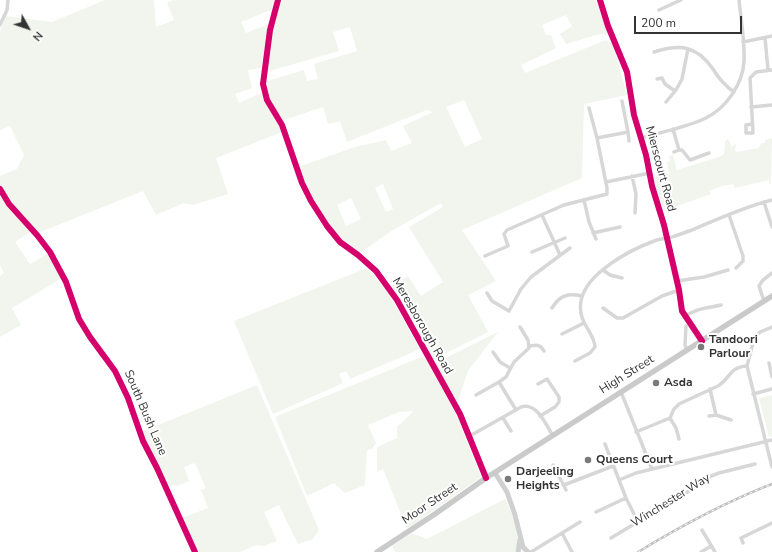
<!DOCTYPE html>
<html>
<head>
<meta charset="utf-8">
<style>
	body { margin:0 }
	#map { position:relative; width:772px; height:552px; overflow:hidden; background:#fff; font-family:"Nunito Sans",sans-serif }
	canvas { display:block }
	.north { position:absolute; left:8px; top:8px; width:40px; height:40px; -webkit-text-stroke:3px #fff; paint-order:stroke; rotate:130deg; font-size:11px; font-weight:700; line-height:16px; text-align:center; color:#333 }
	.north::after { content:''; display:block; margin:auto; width:14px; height:18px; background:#333; clip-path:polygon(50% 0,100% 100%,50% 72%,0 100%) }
	.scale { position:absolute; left:634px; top:16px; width:108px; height:18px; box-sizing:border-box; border:2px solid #333; border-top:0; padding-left:5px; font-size:12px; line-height:14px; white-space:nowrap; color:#333; -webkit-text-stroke:3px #fff; paint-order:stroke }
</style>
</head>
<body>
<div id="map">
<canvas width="772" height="552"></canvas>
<div class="north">N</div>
<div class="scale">200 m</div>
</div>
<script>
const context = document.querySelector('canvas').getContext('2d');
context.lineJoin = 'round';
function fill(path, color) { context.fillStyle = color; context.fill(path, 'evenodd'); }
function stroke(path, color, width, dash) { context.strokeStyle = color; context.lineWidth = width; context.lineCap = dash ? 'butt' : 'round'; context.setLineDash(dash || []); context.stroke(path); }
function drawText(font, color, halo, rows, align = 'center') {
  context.font = font + ' "Nunito Sans",sans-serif'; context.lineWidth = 4; context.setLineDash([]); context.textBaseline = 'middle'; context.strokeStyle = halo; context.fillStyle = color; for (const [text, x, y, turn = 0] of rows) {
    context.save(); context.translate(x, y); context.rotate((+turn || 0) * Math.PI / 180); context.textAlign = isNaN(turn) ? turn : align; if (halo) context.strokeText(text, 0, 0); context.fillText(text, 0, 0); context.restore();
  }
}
const green = new Path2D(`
	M 105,0 L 154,0 L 156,27 L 174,20 L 167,3 L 173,0 L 274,0 L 273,9 L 241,22 L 246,33 L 269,24 L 261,68 L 248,70 L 252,88 L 235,94 L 239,103 L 261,93 L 282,132 L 216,158 L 228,194 L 193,205 L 184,203 L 156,215 L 143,191 L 38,233 L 10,203 L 0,185 L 0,176 L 17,169 L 24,155 L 10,126 L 0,130 L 0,32 L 6,16 L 52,22 Z
	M 280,0 L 596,0 L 609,35 L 600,34 L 566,44 L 560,34 L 572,26 L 566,15 L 542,25 L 546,35 L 551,35 L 556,48 L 521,65 L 525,73 L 606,40 L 613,44 L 627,95 L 584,104 L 582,178 L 462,230 L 496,281 L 468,295 L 488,332 L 432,360 L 403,306 L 390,286 L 408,276 L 421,296 L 443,282 L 409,227 L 443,207 L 441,203 L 393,230 L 358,254 L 334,232 L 311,196 L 298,167 L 355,147 L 386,140 L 391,151 L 412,143 L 403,126 L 433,112 L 427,110 L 347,142 L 340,121 L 328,124 L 323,107 L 281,121 L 266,94 L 264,82 L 304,70 L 307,81 L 318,79 L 314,64 L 357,51 L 350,27 L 333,32 L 339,51 L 266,72 L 273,23 ZM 464,100 L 482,139 L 465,147 L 446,107 ZM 383,184 L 393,209 L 386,212 L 375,188 ZM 351,198 L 361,219 L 346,226 L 337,205 Z
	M 772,138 L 771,184 L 769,184 L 769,180 L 735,188 L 733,184 L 722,186 L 709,191 L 711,194 L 663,211 L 653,177 L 669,173 L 667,162 L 670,161 L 669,156 L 673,155 L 677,170 L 719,157 L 724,154 L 725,142 L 727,139 L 730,142 L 731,147 L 736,144 L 735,151 L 737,152 L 758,148 L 762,143 L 765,143 L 765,140 Z
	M 0,192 L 32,231 L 15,242 L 30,264 L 47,254 L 62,278 L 12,308 L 21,325 L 0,337 L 0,276 L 4,273 L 0,265 Z
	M 367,268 L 387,291 L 420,349 L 350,379 L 346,371 L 339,374 L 343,383 L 273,414 L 234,321 Z
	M 498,332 L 468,371 L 457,404 L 434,364 Z
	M 424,356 L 456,414 L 481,477 L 407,529 L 383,469 L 377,472 L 377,447 L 397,438 L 397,427 L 414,411 L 399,412 L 368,425 L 376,443 L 372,449 L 367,450 L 365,485 L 345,493 L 334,483 L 307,496 L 275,417 Z
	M 257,385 L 319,530 L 313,539 L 298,544 L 279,505 L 264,512 L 277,541 L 264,546 L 256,545 L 240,552 L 199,552 L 182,518 L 208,508 L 201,490 L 206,488 L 195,463 L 184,467 L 189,481 L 177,486 L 174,485 L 167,488 L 141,432 Z
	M 772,395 L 772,436 L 769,437 L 759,398 Z
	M 505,499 C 512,515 523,535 515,552 L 395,552 L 392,546 L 412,533 L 427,539 Z`);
const street = new Path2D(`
	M 278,0 L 270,30 L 263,84 L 267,100 L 282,125 L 302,183 L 311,201 L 327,226 L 340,242 L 358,255 L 376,271 L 397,300 L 460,414 L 486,478
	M 659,10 L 681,0
	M 0,25 L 7,10 L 8,0
	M 765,38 L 768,70
	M 743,42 L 772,36
	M 654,52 C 680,44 696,45 713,69 C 719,79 724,85 734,92
	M 657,79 L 662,78 L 665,84 L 675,91
	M 666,102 L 676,90 L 682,79 L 688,49
	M 751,107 L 772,105
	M 752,124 L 746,125 L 746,133 L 753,133 L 750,78 L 756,72 L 772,70
	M 673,129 L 679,150
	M 628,132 L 629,141
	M 597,138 L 628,132 L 622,101
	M 641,138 C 661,132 688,127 706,118 C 726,108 743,84 744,61 C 745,41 741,20 739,0
	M 674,152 L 679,150 L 682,150 L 690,160 L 709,153
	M 632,176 L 636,194 L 635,213
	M 606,182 L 650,173
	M 0,189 L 9,204 L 37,235 L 50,252 L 66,282 L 79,319 L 90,337 L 115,371 L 128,398 L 143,441 L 157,468 L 195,552
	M 584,200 L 589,222 L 596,239
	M 764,202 L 772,227
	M 542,215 L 560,255
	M 729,215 L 743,256 L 743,261 L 736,268
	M 593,233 L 620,227
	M 532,252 L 565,238
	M 485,256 L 508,246 L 504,234 L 507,230 L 564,205 L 607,194 L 607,188 L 597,138 L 589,108
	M 603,270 L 610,275 L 622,278
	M 677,281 L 704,277 L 728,270
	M 487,293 L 492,301 L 509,311 L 521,289 L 531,277 L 570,248
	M 764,301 L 759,286 L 763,280 L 772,273
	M 552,308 C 560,295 568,293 582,296
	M 603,308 L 617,318 L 623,318 L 662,296 L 679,290
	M 685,317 C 695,308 709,308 721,305
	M 686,326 L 685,345 L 687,350
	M 772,327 L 760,332 L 754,339 L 747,366 L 772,467
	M 562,334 L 584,323
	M 530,346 C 537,345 540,344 544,351
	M 493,352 L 500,362 L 510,368
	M 575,361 L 590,353 L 595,347 C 594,331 577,323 581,301 C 586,273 630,250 654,241 C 661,238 668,239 675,236 C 681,234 686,232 692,230 C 718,219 744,207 772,200
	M 769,363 L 772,377
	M 538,384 L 547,379 L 559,397 L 559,402 L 555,407 L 540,416
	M 710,389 L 716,415
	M 621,392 L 652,469
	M 753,394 L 772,389
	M 476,395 L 499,382
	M 516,410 L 499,382 L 506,377 L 514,362 L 529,348 L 528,340 L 520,327
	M 709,416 L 716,415 L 731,420
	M 503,418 L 511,431
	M 670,418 L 676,428 L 679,439
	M 636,432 L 670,418 L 674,409 L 679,404 L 718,386 C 731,378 729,367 747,366
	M 468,437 L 521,407 C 537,402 546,425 553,436
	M 605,444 L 626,498 L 638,522
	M 553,465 L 566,490
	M 619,480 L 636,473 L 772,440
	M 564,485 L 613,466
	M 596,512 L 626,498
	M 702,530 L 715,552
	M 562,533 L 572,552
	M 611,538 L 689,491 L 706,478 L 719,473 L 755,464
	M 743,543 L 741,538 L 772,523
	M 531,552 L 580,522
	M 701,552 L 711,546`);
const secondary = new Path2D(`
	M 600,0 L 608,26 L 627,72 L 634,115 L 646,155 L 652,186 L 664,225 L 679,290 L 682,311 L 702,341
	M 495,473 L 507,492 L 515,515 L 523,547 L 528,552
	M 518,552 L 520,540`);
const primary = new Path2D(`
	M 377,552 L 435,514 L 486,478 L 772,296`);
const rail = new Path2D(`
	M 638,552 C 681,526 726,502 772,484`);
const cycleway = new Path2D(`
	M 278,0 L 270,30 L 263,84 L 267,100 L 282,125 L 302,183 L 311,201 L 327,226 L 340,242 L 358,255 L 376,271 L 397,300 L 460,414 L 486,478
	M 600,0 L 608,26 L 627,72 L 634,115 L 646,155 L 652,186 L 664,225 L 679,290 L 682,311 L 702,341
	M 0,189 L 9,204 L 37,235 L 50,252 L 66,282 L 79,319 L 90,337 L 115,371 L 128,398 L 143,441 L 157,468 L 195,552`);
const markers = [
	[701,347,4,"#7a7a7a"],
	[656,383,4,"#7a7a7a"],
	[588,460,4,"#7a7a7a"],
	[508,479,4,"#7a7a7a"]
];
const streetNames = [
	["Mierscourt Road",660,169,75],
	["Meresborough Road",422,326,60],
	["High Street",627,375,-32],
	["South Bush Lane",145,413,67],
	["Winchester Way",671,501,-32],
	["Moor Street",430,504,-34]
];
const poiNames = [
	["Tandoori",709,340],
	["Parlour",709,354],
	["Asda",664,383],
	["Queens Court",596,460],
	["Darjeeling",516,472],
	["Heights",516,486]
];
fill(green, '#f1f5ed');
stroke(street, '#d7d7d7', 3.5);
stroke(secondary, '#d0d0d0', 5);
stroke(primary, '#cacaca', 5.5);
stroke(rail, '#bebebe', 2.5);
stroke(rail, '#fff', 1, [3]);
stroke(cycleway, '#d6006c', 6);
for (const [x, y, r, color] of markers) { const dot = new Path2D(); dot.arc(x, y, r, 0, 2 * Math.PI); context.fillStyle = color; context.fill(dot); stroke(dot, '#fff', 1.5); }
drawText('12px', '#333', '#fff', streetNames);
drawText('bold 12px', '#333', '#fff', poiNames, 'left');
</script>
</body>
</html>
